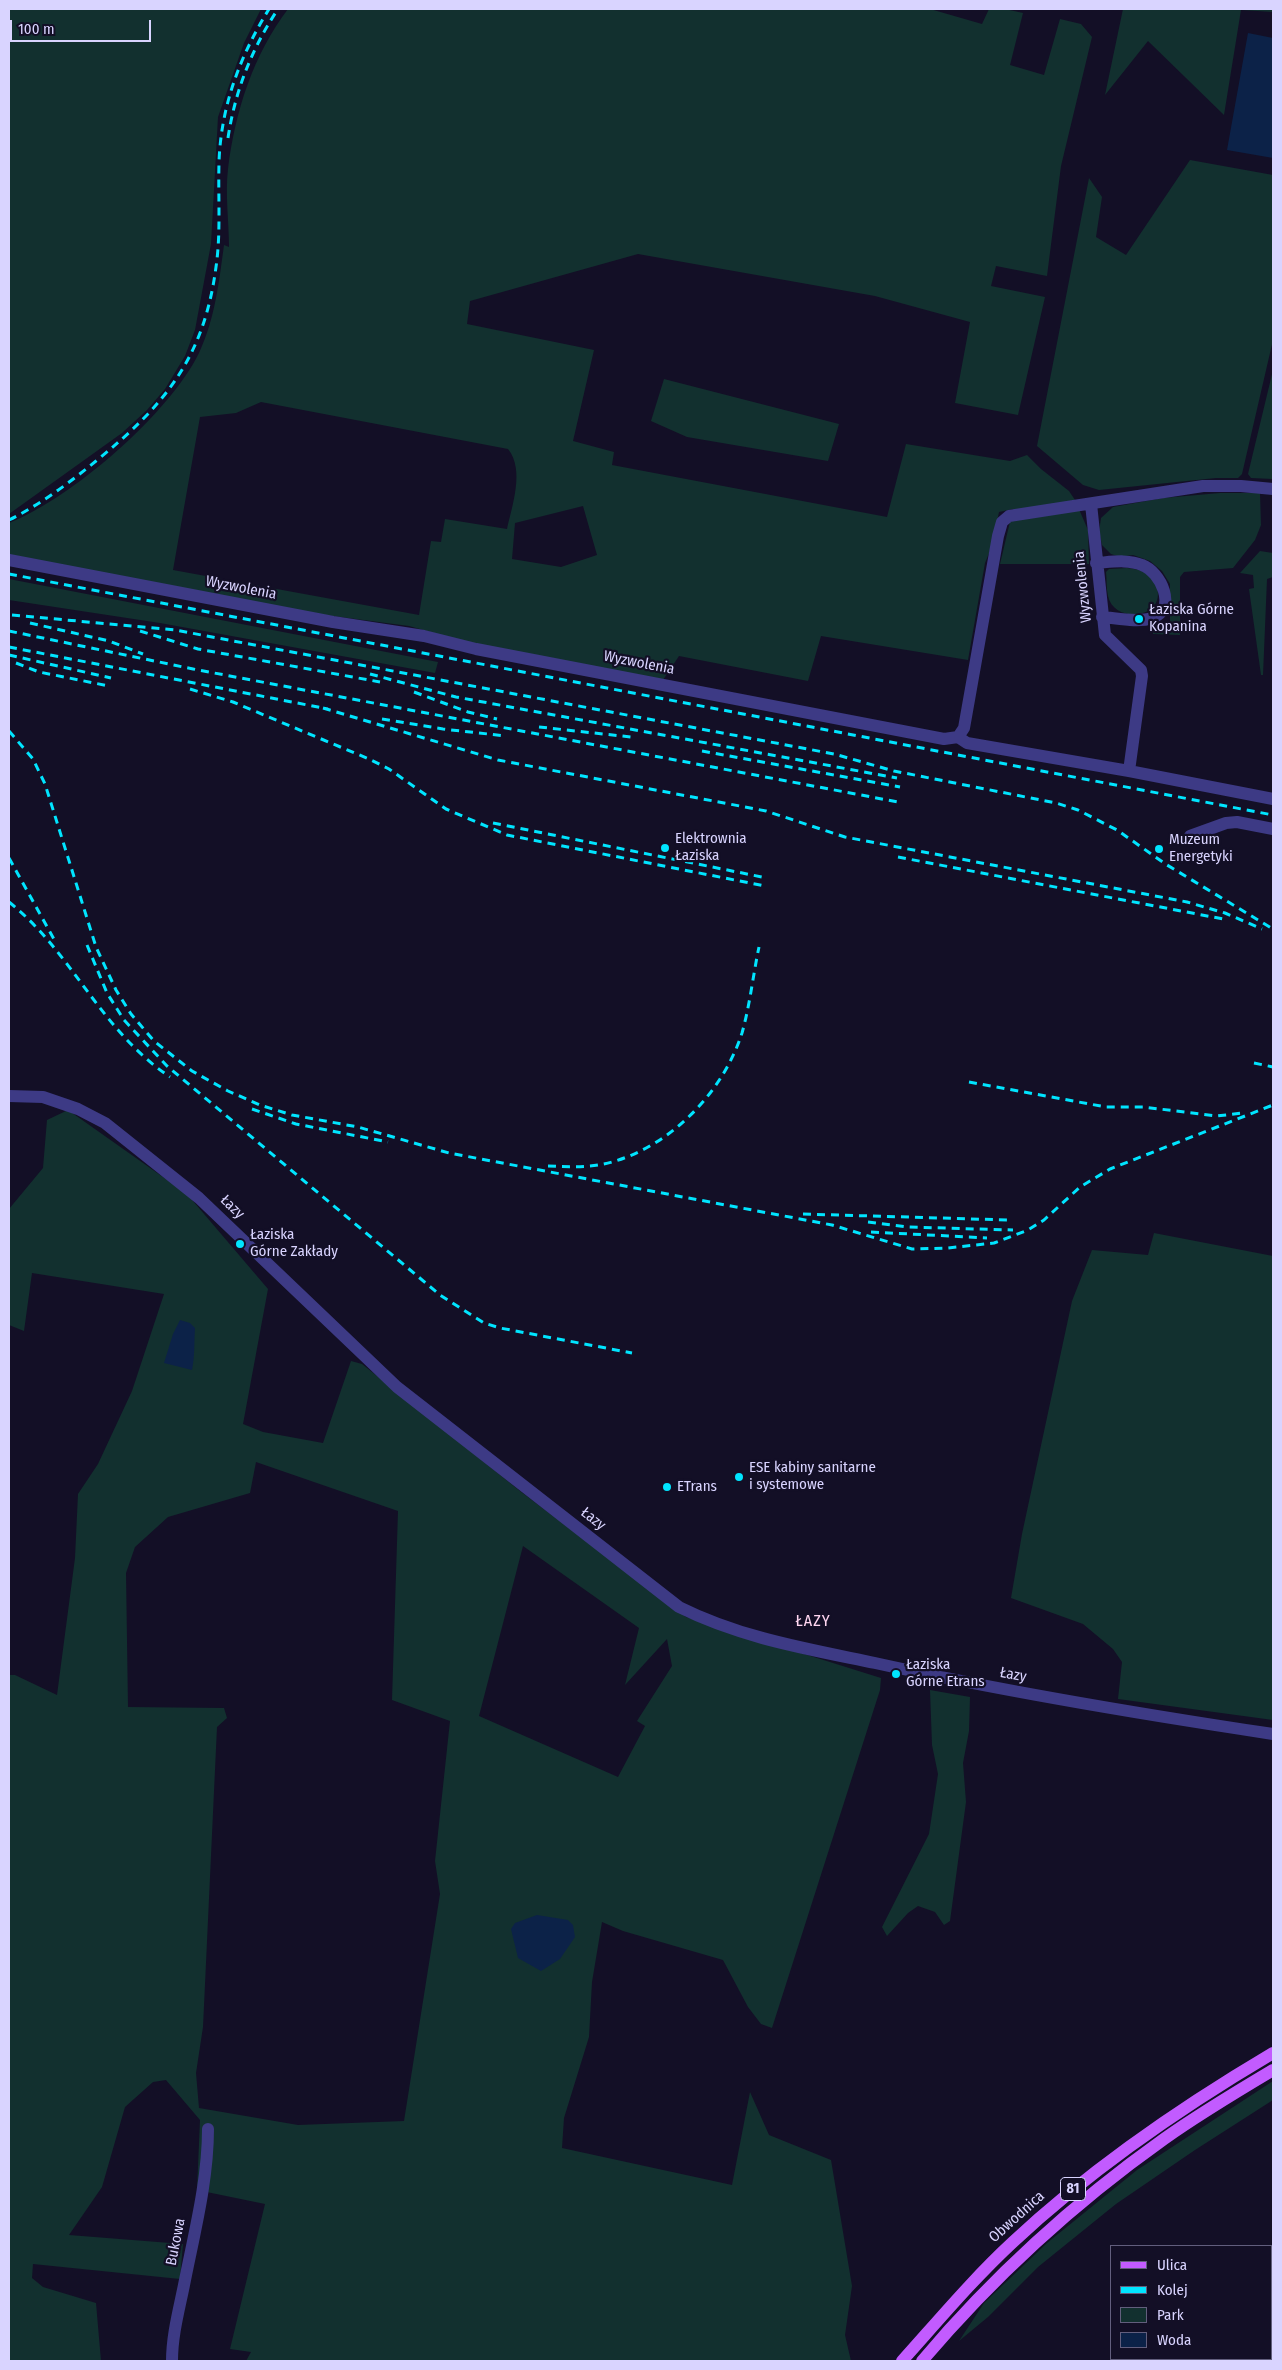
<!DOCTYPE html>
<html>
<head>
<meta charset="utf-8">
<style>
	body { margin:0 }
	#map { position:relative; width:1282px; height:2370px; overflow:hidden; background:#130f26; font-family:"Fira Sans Condensed",sans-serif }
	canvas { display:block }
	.frame { position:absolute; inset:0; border:10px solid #d9d4ff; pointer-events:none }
	.legend { position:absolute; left:1110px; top:2245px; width:162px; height:115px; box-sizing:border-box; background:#130f26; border:1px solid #625e7d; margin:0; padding:6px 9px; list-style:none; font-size:15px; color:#d9d4ff }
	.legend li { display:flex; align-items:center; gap:10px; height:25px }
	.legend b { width:25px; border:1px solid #625e7d }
	.scale { position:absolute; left:10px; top:20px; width:141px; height:22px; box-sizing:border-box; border:2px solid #d9d4ff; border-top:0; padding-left:6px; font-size:15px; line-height:18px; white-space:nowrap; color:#d9d4ff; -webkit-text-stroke:4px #130f26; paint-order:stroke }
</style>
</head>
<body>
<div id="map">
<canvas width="1282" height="2370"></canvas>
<div class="frame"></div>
<ul class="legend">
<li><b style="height:6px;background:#c25bff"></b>Ulica</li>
<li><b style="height:6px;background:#00e5ff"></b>Kolej</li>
<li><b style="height:14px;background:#12302f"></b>Park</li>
<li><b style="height:14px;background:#0c2248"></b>Woda</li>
</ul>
<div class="scale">100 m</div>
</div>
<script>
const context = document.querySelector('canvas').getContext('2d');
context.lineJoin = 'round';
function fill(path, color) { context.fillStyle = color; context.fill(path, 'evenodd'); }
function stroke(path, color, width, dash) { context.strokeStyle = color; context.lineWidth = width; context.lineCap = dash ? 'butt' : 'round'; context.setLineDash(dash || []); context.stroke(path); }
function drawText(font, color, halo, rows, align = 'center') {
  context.font = font + ' "Fira Sans Condensed",sans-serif'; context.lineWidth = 4.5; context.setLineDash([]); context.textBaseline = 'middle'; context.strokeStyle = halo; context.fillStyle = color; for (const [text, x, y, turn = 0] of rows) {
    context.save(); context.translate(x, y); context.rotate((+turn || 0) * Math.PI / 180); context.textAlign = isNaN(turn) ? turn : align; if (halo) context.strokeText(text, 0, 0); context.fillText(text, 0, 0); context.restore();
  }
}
const green = new Path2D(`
	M 9,9 L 261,9 L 244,43 L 218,117 L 211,244 L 195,330 L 185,356 L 165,389 L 147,410 L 122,433 L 9,514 Z
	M 288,9 L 930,9 L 982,24 L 989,9 L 1005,9 L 1023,13 L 1010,65 L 1044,75 L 1060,19 L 1081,24 L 1092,37 L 1061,166 L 1047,276 L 996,266 L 991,286 L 1045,297 L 1018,415 L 955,403 L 970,322 L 875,296 L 638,254 L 470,301 L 467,324 L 594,350 L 573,441 L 614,452 L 612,465 L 887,517 L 906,444 L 1010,461 L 1027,455 L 1041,469 L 1069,491 L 1075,500 L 1088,530 L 1089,564 L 1000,564 L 1013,509 L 999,512 L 992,546 L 985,563 L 968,660 L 821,636 L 808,681 L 679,656 L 663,680 L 476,645 L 409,626 L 310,613 L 9,557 L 9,523 C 72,498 169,414 199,353 C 215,319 219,282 224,245 L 229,247 C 229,222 225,194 228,169 C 235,112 253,55 288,9 ZM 261,402 L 508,449 C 525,470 512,506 507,529 L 445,519 L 441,542 L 431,541 L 419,615 L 173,570 L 200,417 L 236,413 ZM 583,506 L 597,555 L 561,567 L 512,559 L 515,523 Z
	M 1123,9 L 1273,9 L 1273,12 L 1241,10 L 1224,115 L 1148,41 L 1105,95 Z
	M 1190,160 L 1273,175 L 1273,340 L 1242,474 L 1238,478 L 1216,478 L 1099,490 L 1083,485 L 1037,446 L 1089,178 L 1102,197 L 1096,237 L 1126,255 Z
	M 1273,370 L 1273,479 L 1251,478 L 1248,474 Z
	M 664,379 L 839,424 L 828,461 L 687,437 L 651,421 Z
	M 1220,493 L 1260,493 L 1261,525 L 1255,540 L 1233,568 L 1184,572 L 1180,577 L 1180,635 L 1153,634 L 1153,627 L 1164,625 L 1170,621 L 1170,584 L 1162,571 L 1150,561 L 1133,555 L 1120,557 L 1111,554 L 1102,545 L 1099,532 L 1101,518 L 1113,507 L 1163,498 Z
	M 1260,551 L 1273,553 L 1273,577 L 1267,579 L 1263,675 L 1261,675 L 1249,589 L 1254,588 L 1253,575 L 1240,573 Z
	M 1127,568 C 1138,569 1151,572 1156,584 C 1169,619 1114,625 1108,596 C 1106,588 1107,580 1106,572 L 1109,569 Z
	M 9,579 L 438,662 L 435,673 L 160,623 L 9,600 Z
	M 68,1110 L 187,1194 L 268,1289 L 243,1424 L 263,1432 L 323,1443 L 351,1361 L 362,1364 L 520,1491 L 686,1617 L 881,1678 L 880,1690 L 772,2028 L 761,2024 L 748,2007 L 723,1960 L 623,1931 L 602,1922 L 592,1982 L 589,2037 L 564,2118 L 562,2148 L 732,2185 L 750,2092 L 769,2135 L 831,2160 L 852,2286 L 845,2335 L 851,2361 L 246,2361 L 251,2352 L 230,2349 L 265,2204 L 197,2190 L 200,2120 L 166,2080 L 153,2082 L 125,2107 L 102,2187 L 69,2235 L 183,2244 L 180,2279 L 33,2264 L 32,2278 L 43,2287 L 96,2303 L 101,2361 L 9,2361 L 9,1675 L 15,1675 L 57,1695 L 75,1558 L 78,1494 L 98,1464 L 132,1391 L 164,1294 L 32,1273 L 24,1331 L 9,1325 L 9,1209 L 43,1168 L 47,1120 ZM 256,1462 L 398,1511 L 392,1700 L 450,1721 L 435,1861 L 440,1894 L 404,2121 L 298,2125 L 199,2108 L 196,2073 L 203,2027 L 217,1727 L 227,1718 L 224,1708 L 128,1707 L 126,1573 L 135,1547 L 168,1517 L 250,1493 ZM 523,1546 L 639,1628 L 625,1685 L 667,1639 L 672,1666 L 637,1721 L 645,1726 L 618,1777 L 479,1716 Z
	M 1154,1233 L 1273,1256 L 1273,1720 L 1118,1699 L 1122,1662 L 1113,1649 L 1083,1624 L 1011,1598 L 1022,1534 L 1072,1301 L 1092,1250 L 1148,1255 Z
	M 930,1690 L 970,1697 L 969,1731 L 963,1763 L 966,1802 L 950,1921 L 944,1925 L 935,1912 L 918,1906 L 908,1913 L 887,1936 L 882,1927 L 929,1834 L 938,1774 L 932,1745 Z
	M 1273,2081 L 1273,2100 L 1195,2150 L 1116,2204 L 1038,2267 L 988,2317 L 959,2341 L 984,2303 L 1047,2243 L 1137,2170 Z`);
const water = new Path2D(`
	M 1248,33 L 1273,38 L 1273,158 L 1227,150 Z
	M 180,1320 L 190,1323 L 195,1328 C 194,1343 195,1355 192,1370 L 164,1363 L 173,1334 Z
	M 537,1915 L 568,1920 L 573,1925 L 575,1937 L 560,1959 L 541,1971 L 518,1958 L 511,1929 L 515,1923 Z`);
const minor = new Path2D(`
	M 1091,504 L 1105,635 L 1141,670 L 1142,676 L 1129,771
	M 9,560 L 333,622 L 424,636 L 476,649 L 944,739 L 958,737 L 964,728 L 998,536 L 1002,522 L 1009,516 L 1203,486 L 1241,486 L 1273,489
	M 1096,563 C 1111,562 1128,559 1142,565 C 1161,572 1178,609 1152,618 C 1138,623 1116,618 1102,617
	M 958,737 L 967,743 L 1129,771 L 1273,799
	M 1190,836 L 1226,823 L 1237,822 L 1273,829
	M 9,1096 L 43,1097 L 78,1109 L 105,1123 L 199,1198 L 397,1387 L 679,1607 C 741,1638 808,1649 875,1663 C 1007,1692 1140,1714 1273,1734
	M 1267,2359 L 1267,2361
	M 172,2361 C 172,2335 179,2310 184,2285 C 194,2234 208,2181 208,2129`);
const major = new Path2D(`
	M 902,2361 C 938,2321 973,2279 1013,2242 C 1092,2168 1180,2108 1273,2053
	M 922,2361 C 993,2277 1074,2203 1164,2139 C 1199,2114 1236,2092 1273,2070`);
const rail = new Path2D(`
	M 228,138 C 235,91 252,48 278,9
	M 9,520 C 41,504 69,483 96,461 C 165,405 204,358 216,267 C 221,233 218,197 219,162 C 221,106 240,56 269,9
	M 9,574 L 1273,815
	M 12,615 L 175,630 L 834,754 L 894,771 L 1056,803 L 1078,810 L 1117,830 L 1167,865 L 1273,929
	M 30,623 L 109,641 L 143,654
	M 9,631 L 193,669 L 898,802
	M 140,631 L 198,649 L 380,682
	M 9,647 L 328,709
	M 9,655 L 111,678
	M 16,663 L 39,672 L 109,686
	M 370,674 L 456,697 L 897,778
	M 190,689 L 233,702 L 369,759 L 389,769 L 446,809 L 507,835 L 765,886
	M 414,692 L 468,712 L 497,719
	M 323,708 L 498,760 L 766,811 L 845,837 L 1187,902 L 1225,913 L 1262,929
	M 382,719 L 443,729 L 506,736
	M 539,727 L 631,737
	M 9,731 L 33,759 L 45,784 L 96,947 L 116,990 L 131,1014 L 154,1041 L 192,1071 L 228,1091 L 260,1105 L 292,1115 L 358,1127 L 449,1153 L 832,1225 L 912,1249 L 948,1248 L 994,1243 L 1028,1230 L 1044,1220 L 1080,1187 L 1110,1169 L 1273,1105
	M 702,751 L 900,787
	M 493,823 L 767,878
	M 898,857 L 1223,919
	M 9,858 L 55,941
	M 9,902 C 73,953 99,1029 170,1077
	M 87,945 L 107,993 L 124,1020 L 167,1066 L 440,1295 L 484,1323 L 500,1328 L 632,1353
	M 1254,1063 L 1273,1067
	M 969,1082 L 1106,1107 L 1143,1107 L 1217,1116 L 1242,1113
	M 252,1109 L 296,1124 L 388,1142
	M 548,1166 C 569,1167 591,1168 612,1162 C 672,1145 723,1092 742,1033 C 750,1005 753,975 759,947
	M 803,1214 L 1008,1220
	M 868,1222 L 908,1227 L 1013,1230
	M 871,1232 L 987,1238`);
const markers = [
	[1139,619,5,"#00e5ff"],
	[665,848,5,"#00e5ff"],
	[1159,849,5,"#00e5ff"],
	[240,1244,5,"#00e5ff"],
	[739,1477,5,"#00e5ff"],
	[667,1487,5,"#00e5ff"],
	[896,1674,5,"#00e5ff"]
];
const shields = [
	[1073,2189,25]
];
const shieldNames = [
	["81",1073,2189]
];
const streetNames = [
	["Wyzwolenia",1083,587,-96],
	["Wyzwolenia",241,588,11],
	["Wyzwolenia",639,663,11],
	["Łazy",232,1207,44],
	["Łazy",593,1519,38],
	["Łazy",1013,1675,10],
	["Obwodnica",1017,2217,-42],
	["Bukowa",176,2242,-79]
];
const poiNames = [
	["Łaziska Górne",1149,610],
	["Kopanina",1149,627],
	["Elektrownia",675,839],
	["Łaziska",675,856],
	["Muzeum",1169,840],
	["Energetyki",1169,857],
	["Łaziska",250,1235],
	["Górne Zakłady",250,1252],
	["ESE kabiny sanitarne",749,1468],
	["i systemowe",749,1485],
	["ETrans",677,1487],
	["Łaziska",906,1665],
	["Górne Etrans",906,1682]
];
const neighbourhoodNames = [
	["ŁAZY",813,1622]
];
fill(green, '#12302f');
fill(water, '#0c2248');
stroke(minor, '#3d3a85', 12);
stroke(major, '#c25bff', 12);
stroke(rail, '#00e5ff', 3, [8, 6]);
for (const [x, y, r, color] of markers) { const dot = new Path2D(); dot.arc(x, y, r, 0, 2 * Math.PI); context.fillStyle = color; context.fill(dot); stroke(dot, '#130f26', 2); }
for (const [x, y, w] of shields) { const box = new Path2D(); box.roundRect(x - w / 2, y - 11.5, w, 23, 4); context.fillStyle = '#130f26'; context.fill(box); stroke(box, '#d9d4ff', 1); }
drawText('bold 14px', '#d9d4ff', null, shieldNames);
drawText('15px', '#d9d4ff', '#130f26', streetNames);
drawText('15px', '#d9d4ff', '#130f26', poiNames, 'left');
context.letterSpacing = '1px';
drawText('16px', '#ffd6f0', '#130f26', neighbourhoodNames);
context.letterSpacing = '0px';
</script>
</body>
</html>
